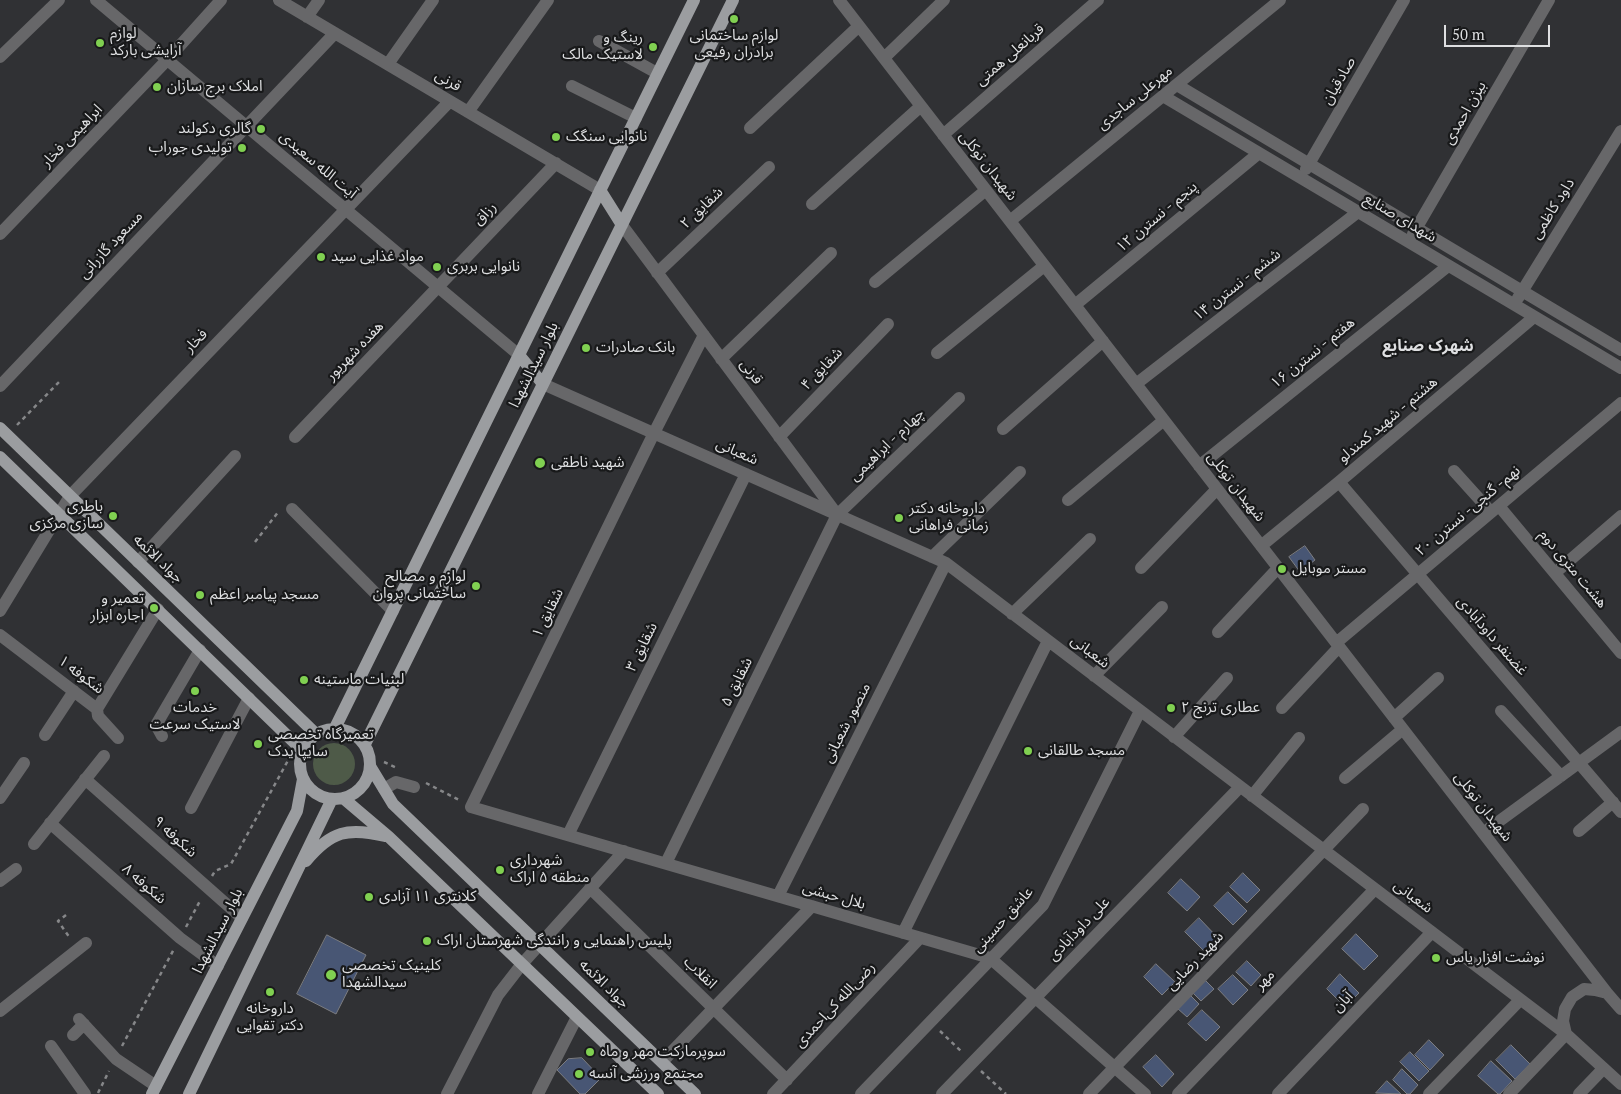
<!DOCTYPE html>
<html>
<head>
<meta charset="utf-8">
<style>
	body { margin:0 }
	#map { position:relative; width:1621px; height:1094px; overflow:hidden; background:#303134; font-family:"PT Serif",serif }
	canvas { display:block }
	.scale { position:absolute; left:1444px; top:25px; width:106px; height:22px; box-sizing:border-box; border:2px solid #dedfe1; border-top:0; padding-left:6px; font-size:15px; line-height:18px; white-space:nowrap; color:#dedfe1; -webkit-text-stroke:4px #18191a; paint-order:stroke }
</style>
</head>
<body>
<div id="map">
<canvas width="1621" height="1094"></canvas>
<div class="scale">50 m</div>
</div>
<script>
const context = document.querySelector('canvas').getContext('2d');
context.lineJoin = 'round';
function fill(path, color) { context.fillStyle = color; context.fill(path, 'evenodd'); }
function stroke(path, color, width, dash) { context.strokeStyle = color; context.lineWidth = width; context.lineCap = dash ? 'butt' : 'round'; context.setLineDash(dash || []); context.stroke(path); }
function drawText(font, color, halo, rows, align = 'center') {
  context.font = font + ' "PT Serif","Noto Sans Arabic",serif'; context.lineWidth = 4.5; context.setLineDash([]); context.textBaseline = 'middle'; context.strokeStyle = halo; context.fillStyle = color; for (const [text, x, y, turn = 0] of rows) {
    context.save(); context.translate(x, y); context.rotate((+turn || 0) * Math.PI / 180); context.textAlign = isNaN(turn) ? turn : align; if (halo) context.strokeText(text, 0, 0); context.fillText(text, 0, 0); context.restore();
  }
}
const green = new Path2D(`
	M313 764a21 21 0 1 1 42 0a21 21 0 1 1-42 0Z`);
const building = new Path2D(`
	M 1305,546 L 1315,560 L 1300,572 L 1289,557 Z
	M 1243,873 L 1260,890 L 1247,903 L 1230,887 Z
	M 1181,879 L 1200,897 L 1187,911 L 1168,893 Z
	M 1228,892 L 1247,911 L 1233,925 L 1214,906 Z
	M 1199,918 L 1218,938 L 1204,951 L 1185,932 Z
	M 1356,934 L 1378,956 L 1364,970 L 1342,949 Z
	M 327,935 L 366,955 L 336,1014 L 297,994 Z
	M 1247,961 L 1261,975 L 1251,986 L 1236,972 Z
	M 1156,964 L 1175,982 L 1162,995 L 1144,977 Z
	M 1340,974 L 1359,993 L 1345,1007 L 1327,989 Z
	M 1233,975 L 1248,990 L 1233,1005 L 1218,989 Z
	M 1205,980 L 1214,989 L 1201,1001 L 1192,992 Z
	M 1190,995 L 1199,1004 L 1187,1017 L 1177,1008 Z
	M 1202,1010 L 1220,1027 L 1206,1041 L 1188,1024 Z
	M 1429,1040 L 1444,1055 L 1430,1070 L 1415,1055 Z
	M 1511,1045 L 1530,1064 L 1515,1079 L 1496,1060 Z
	M 1410,1052 L 1429,1071 L 1419,1081 L 1400,1062 Z
	M 1156,1055 L 1174,1074 L 1162,1087 L 1143,1067 Z
	M 582,1058 L 601,1078 L 585,1094 L 580,1094 L 557,1070 L 568,1059 Z
	M 1491,1061 L 1512,1081 L 1500,1094 L 1498,1094 L 1478,1076 Z
	M 1402,1069 L 1418,1085 L 1410,1094 L 1407,1094 L 1393,1080 Z
	M 1387,1081 L 1401,1094 L 1376,1093 Z`);
const path = new Path2D(`
	M 17,425 L 61,380
	M 255,542 L 279,511
	M 384,762 L 397,768
	M 426,783 L 461,801
	M 212,876 L 215,871 L 231,864 L 291,755
	M 66,915 L 58,921 L 70,938
	M 186,927 L 201,899
	M 940,1031 L 963,1053
	M 122,1046 L 174,949
	M 981,1071 L 1006,1094
	M 98,1093 L 109,1071`);
const minor = new Path2D(`
	M 96,0 L 519,355
	M 279,0 L 600,190
	M 839,0 L 1607,993
	M 307,17 L 319,0
	M 599,41 L 657,73
	M 0,57 L 59,0
	M 884,58 L 944,0
	M 388,64 L 433,0
	M 1177,85 L 1621,350
	M 572,86 L 636,118
	M 1163,96 L 1621,368
	M 468,112 L 548,0
	M 750,128 L 859,26
	M 943,135 L 1098,0
	M 1306,169 L 1404,0
	M 812,204 L 921,106
	M 1010,221 L 1280,0
	M 622,225 L 836,513
	M 0,234 L 167,60 L 221,0
	M 1413,234 L 1549,0
	M 657,273 L 769,167
	M 875,282 L 986,190
	M 1518,298 L 1621,131
	M 1075,305 L 1259,153
	M 704,335 L 654,433 L 471,807 L 990,958 L 1145,1094
	M 937,353 L 1044,266
	M 721,359 L 831,253
	M 543,384 L 946,563 L 1566,1034 L 1509,1094
	M 1136,384 L 1358,212
	M 0,386 L 335,33
	M 1003,429 L 1103,341
	M 295,437 L 556,163
	M 779,437 L 888,324
	M 1199,466 L 1448,266
	M 1454,471 L 1491,512
	M 1339,482 L 1621,812
	M 1068,500 L 1164,420
	M 1499,506 L 1621,653
	M 292,509 L 393,611
	M 1261,546 L 1339,482 L 1534,317
	M 932,557 L 1020,472
	M 138,562 L 235,456
	M 1141,568 L 1217,489
	M 1555,573 L 1621,516
	M 0,611 L 70,496 L 450,101
	M 1012,614 L 1090,539
	M 1218,632 L 1278,568
	M 0,635 L 97,709 L 158,609
	M 1336,643 L 1621,403
	M 1094,676 L 1162,607
	M 1282,708 L 1339,647
	M 97,709 L 98,716 L 118,738
	M 1501,711 L 1561,776
	M 1394,718 L 1438,678
	M 45,735 L 74,691
	M 162,736 L 156,725 L 200,650
	M 1174,737 L 1227,678
	M 1345,778 L 1403,729
	M 85,779 L 242,918
	M 384,789 L 396,782 L 414,787
	M 1252,796 L 1299,738
	M 0,798 L 24,763
	M 191,808 L 249,698
	M 50,823 L 180,938 L 218,966
	M 1579,831 L 1613,802
	M 1483,833 L 1621,732
	M 568,835 L 746,474
	M 34,844 L 104,756
	M 666,863 L 837,515 L 959,398
	M 0,881 L 16,869
	M 590,888 L 787,1080
	M 778,896 L 946,563
	M 903,933 L 1048,641
	M 1621,1009 L 1607,993 L 1595,990 L 1584,989 L 1572,997 L 1565,1009 L 1563,1021 L 1566,1034 L 1621,1084
	M 0,1011 L 86,943
	M 79,1019 L 116,1059 L 156,1086
	M 73,1035 L 84,1024
	M 51,1046 L 85,1094
	M 662,1062 L 812,906
	M 447,1094 L 498,995 L 522,964 L 624,851
	M 538,1094 L 577,1017
	M 773,1094 L 920,938
	M 861,1094 L 1043,905 L 1140,711
	M 942,1094 L 1240,787
	M 1089,1094 L 1363,809
	M 1178,1094 L 1375,889
	M 1278,1094 L 1432,932
	M 1429,1094 L 1520,1000
	M 1579,1094 L 1603,1069`);
const major = new Path2D(`
	M 600,190 L 622,225
	M 519,355 L 543,384
	M 0,428 L 316,734
	M 0,457 L 302,750
	M 335,728 L 694,0
	M300 764a35 35 0 1 1 70 0a35 35 0 1 1-70 0Z
	M 365,744 L 733,0
	M 370,766 L 393,804 L 695,1094
	M 343,798 L 389,837 L 658,1094
	M 306,861 C 331,831 348,827 385,836
	M 152,1094 L 297,811 L 303,779
	M 189,1094 L 332,799`);
const markers = [
	[734,19,5,"#80d051"],
	[100,43,5,"#80d051"],
	[653,47,5,"#80d051"],
	[157,87,5,"#80d051"],
	[261,129,5,"#80d051"],
	[556,137,5,"#80d051"],
	[242,148,5,"#80d051"],
	[321,257,5,"#80d051"],
	[437,267,5,"#80d051"],
	[586,348,5,"#80d051"],
	[540,463,6,"#80d051"],
	[113,516,5,"#80d051"],
	[899,518,5,"#80d051"],
	[1282,569,5,"#80d051"],
	[476,586,5,"#80d051"],
	[200,595,5,"#80d051"],
	[154,608,5,"#80d051"],
	[304,680,5,"#80d051"],
	[195,691,5,"#80d051"],
	[1171,708,5,"#80d051"],
	[258,744,5,"#80d051"],
	[1028,751,5,"#80d051"],
	[500,870,5,"#80d051"],
	[369,897,5,"#80d051"],
	[427,941,5,"#80d051"],
	[1436,958,5,"#80d051"],
	[331,975,6,"#80d051"],
	[270,992,5,"#80d051"],
	[590,1052,5,"#80d051"],
	[579,1074,5,"#80d051"]
];
const poiNames = [
	["لوازم",110,34],
	["آرایشی بارکد",110,51],
	["لوازم ساختمانی",734,36,"center"],
	["برادران رفیعی",734,53,"center"],
	["رینگ و",643,38,"right"],
	["لاستیک مالک",643,55,"right"],
	["املاک برج سازان",167,87],
	["گالری دکولند",251,129,"right"],
	["نانوایی سنگک",566,137],
	["تولیدی جوراب",232,148,"right"],
	["مواد غذایی سید",331,257],
	["نانوایی بربری",447,267],
	["بانک صادرات",596,348],
	["شهید ناطقی",551,463],
	["باطری",103,507,"right"],
	["سازی مرکزی",103,524,"right"],
	["داروخانه دکتر",909,509],
	["زمانی فراهانی",909,526],
	["مستر موبایل",1292,569],
	["لوازم و مصالح",466,577,"right"],
	["ساختمانی پروان",466,594,"right"],
	["مسجد پیامبر اعظم",210,595],
	["تعمیر و",144,599,"right"],
	["اجاره ابزار",144,616,"right"],
	["لبنیات ماستینه",314,680],
	["خدمات",195,708,"center"],
	["لاستیک سرعت",195,725,"center"],
	["عطاری ترنج ۲",1181,708],
	["تعمیرگاه تخصصی",268,735],
	["سایپا یدک",268,752],
	["مسجد طالقانی",1038,751],
	["شهرداری",510,861],
	["منطقه ۵ اراک",510,878],
	["کلانتری ۱۱ آزادی",379,897],
	["پلیس راهنمایی و رانندگی شهرستان اراک",437,941],
	["نوشت افزار یاس",1446,958],
	["کلینیک تخصصی",342,966],
	["سیدالشهدا",342,983],
	["داروخانه",270,1009,"center"],
	["دکتر تقوایی",270,1026,"center"],
	["سوپرمارکت مهر و ماه",600,1052],
	["مجتمع ورزشی آنسه",589,1074]
];
const streetNames = [
	["قربانعلی همتی",1010,55,-41],
	["قرنی",448,81,31],
	["صادقیان",1339,81,-60],
	["مهرعلی ساجدی",1135,98,-39],
	["بیژن احمدی",1465,113,-60],
	["ابراهیمی فخار",72,136,-46],
	["آیت الله سعیدی",318,165,40],
	["شهیدان توکلی",988,166,52],
	["شقایق ۲",702,208,-44],
	["داود کاظمی",1553,209,-58],
	["رزاق",485,214,-47],
	["پنجم - نسترن ۱۲",1157,217,-40],
	["شهدای صنایع",1400,218,31],
	["مسعود گازرانی",111,245,-47],
	["ششم - نسترن ۱۴",1237,285,-38],
	["فخار",196,341,-46],
	["هفده شهریور",355,351,-46],
	["هفتم - نسترن ۱۶",1313,353,-39],
	["بلوار سیدالشهدا",534,365,-64],
	["شقایق ۴",822,369,-46],
	["قرنی",751,372,53],
	["هشتم - شهید کمندلو",1388,420,-40],
	["چهارم - ابراهیمی",887,445,-44],
	["شعبانی",737,452,24],
	["شهیدان توکلی",1236,487,52],
	["نهم- گنجی- نسترن ۲۰",1468,511,-40],
	["جواد الائمه",158,559,44],
	["هشت متری دوم",1573,569,50],
	["شقایق ۱",548,613,-64],
	["غضنفر داودآبادی",1492,636,49],
	["شقایق ۳",642,647,-64],
	["شعبانی",1090,652,37],
	["شکوفه ۱",81,675,37],
	["شقایق ۵",737,682,-64],
	["منصور شعبانی",847,723,-63],
	["شهیدان توکلی",1483,807,52],
	["شکوفه ۹",175,837,42],
	["شکوفه ۸",144,884,41],
	["بلال حبشی",834,896,16],
	["شعبانی",1413,897,37],
	["عاشق حسینی",1003,920,-48],
	["علی داودآبادی",1079,929,-46],
	["بلوار سیدالشهدا",218,931,-63],
	["شهید رضایی",1195,961,-46],
	["انقلاب",700,973,44],
	["مهر",1265,980,-46],
	["جواد الائمه",604,984,44],
	["آبان",1343,1002,-46],
	["رضی‌الله کی‌احمدی",835,1005,-47]
];
const neighbourhoodNames = [
	["شهرک صنایع",1428,346]
];
fill(green, '#4e5a48');
fill(building, '#485674');
stroke(building, '#7c7d81', 1);
stroke(path, '#868789', 2.5, [4, 4]);
stroke(minor, '#676769', 12);
stroke(major, '#9b9da0', 12);
for (const [x, y, r, color] of markers) { const dot = new Path2D(); dot.arc(x, y, r, 0, 2 * Math.PI); context.fillStyle = color; context.fill(dot); stroke(dot, '#18191a', 2); }
drawText('15px', '#dedfe1', '#18191a', poiNames, 'left');
drawText('15px', '#dedfe1', '#18191a', streetNames);
drawText('bold 16px', '#dedfe1', '#18191a', neighbourhoodNames);
</script>
</body>
</html>
